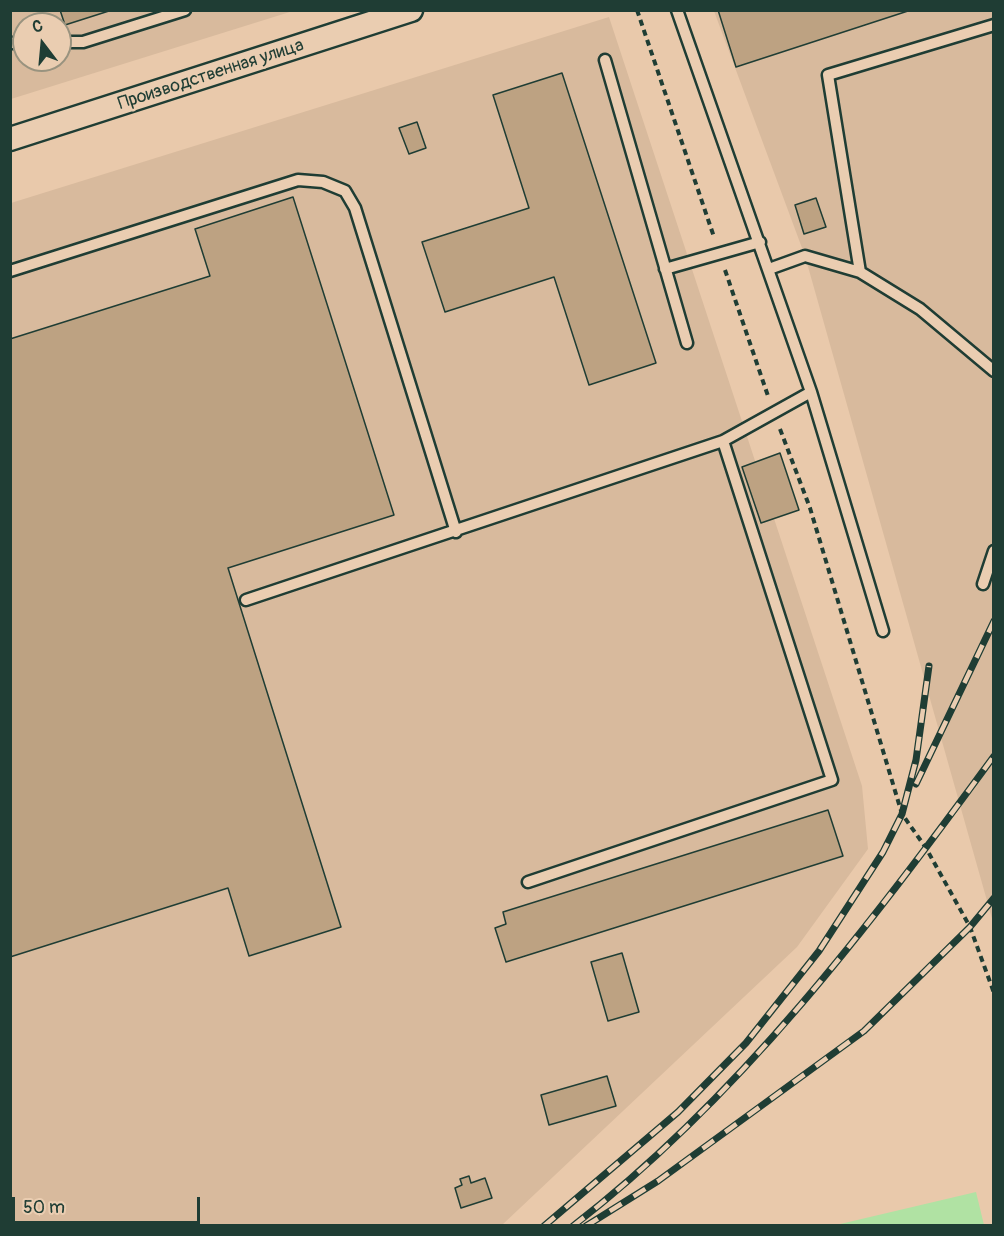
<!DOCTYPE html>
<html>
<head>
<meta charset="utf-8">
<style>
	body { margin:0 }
	#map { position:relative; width:1004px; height:1236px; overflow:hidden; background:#e9c9ab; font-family:Pangolin,sans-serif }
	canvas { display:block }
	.frame { position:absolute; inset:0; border:12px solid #1f3d34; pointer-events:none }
	.north { position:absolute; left:12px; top:12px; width:60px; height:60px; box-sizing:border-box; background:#eacdb1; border:2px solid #99937f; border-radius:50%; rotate:344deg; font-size:16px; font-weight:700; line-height:24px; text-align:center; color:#1f3d34 }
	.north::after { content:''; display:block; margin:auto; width:21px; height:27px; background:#1f3d34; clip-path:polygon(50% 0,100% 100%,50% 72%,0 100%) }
	.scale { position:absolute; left:12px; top:1197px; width:188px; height:27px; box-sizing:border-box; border:3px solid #1f3d34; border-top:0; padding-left:8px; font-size:18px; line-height:21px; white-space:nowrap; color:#1f3d34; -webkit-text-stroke:4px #eacdb1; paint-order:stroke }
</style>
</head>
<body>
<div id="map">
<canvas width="1004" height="1236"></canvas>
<div class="frame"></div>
<div class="north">С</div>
<div class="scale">50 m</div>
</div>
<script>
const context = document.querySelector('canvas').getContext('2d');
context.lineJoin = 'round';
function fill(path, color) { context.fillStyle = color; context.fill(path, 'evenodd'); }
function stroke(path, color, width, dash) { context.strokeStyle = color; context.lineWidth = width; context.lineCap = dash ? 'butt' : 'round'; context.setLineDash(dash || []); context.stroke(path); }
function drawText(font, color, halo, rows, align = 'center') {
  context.font = font + ' Pangolin,sans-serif'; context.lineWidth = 5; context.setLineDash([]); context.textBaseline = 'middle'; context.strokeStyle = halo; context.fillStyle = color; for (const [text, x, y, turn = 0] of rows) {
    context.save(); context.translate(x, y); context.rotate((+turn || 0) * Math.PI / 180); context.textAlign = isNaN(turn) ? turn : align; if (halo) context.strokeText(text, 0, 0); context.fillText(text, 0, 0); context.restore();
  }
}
const built = new Path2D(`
	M 11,11 L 293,11 L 11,99 ZM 24,24 L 60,24 L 60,60 L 24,60 Z
	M 714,11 L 993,11 L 993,922 L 805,256 Z
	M 609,17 L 862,786 L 868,849 L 797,947 L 502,1225 L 11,1226 L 11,203 Z`);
const green = new Path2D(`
	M 976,1192 L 984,1225 L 836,1225 Z`);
const building = new Path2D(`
	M 60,10 L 112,10 L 65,25 Z
	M 718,10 L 911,10 L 736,67 Z
	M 562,73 L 656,363 L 589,385 L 554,277 L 445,312 L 422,242 L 529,208 L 493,95 Z
	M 417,122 L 426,148 L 409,154 L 399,128 Z
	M 293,197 L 394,515 L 228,568 L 341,927 L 249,956 L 228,888 L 10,957 L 10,339 L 210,276 L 195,229 Z
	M 816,198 L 826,227 L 804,234 L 795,205 Z
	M 780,453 L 799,510 L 761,523 L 742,467 Z
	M 828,810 L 843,856 L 506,962 L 495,928 L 506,924 L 503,912 Z
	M 622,953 L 639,1012 L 608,1021 L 591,962 Z
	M 607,1076 L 616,1106 L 549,1125 L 541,1095 Z
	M 469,1176 L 471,1183 L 485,1178 L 492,1198 L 461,1208 L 455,1188 L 462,1185 L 460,1179 Z`);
const path = new Path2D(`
	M 637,10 L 714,237
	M 725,270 L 768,396
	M 780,429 L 810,508 L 902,814 L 926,848 L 970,927 L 994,993`);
const lane = new Path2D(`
	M 60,42 L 83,42 L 185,10
	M 10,43 L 24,43
	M 605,60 L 687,343
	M 665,269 L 760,242
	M 769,269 L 805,256 L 860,272 L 920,309 L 994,371
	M 10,271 L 298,180 L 323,182 L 345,191 L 355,208 L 456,532
	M 860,272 L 828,75 L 994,25
	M 811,392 L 883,631
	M 983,584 L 994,551
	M 246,600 L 723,441 L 811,392 L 677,10
	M 528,882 L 832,780 L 723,441`);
const street = new Path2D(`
	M 10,139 L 411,10`);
const rail = new Path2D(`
	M 916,784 L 994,621
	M 544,1226 L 678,1112 L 746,1043 L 819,951 L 883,852 L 902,814 L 916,760 L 929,666
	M 573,1226 C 740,1097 870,925 994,756
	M 586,1226 L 658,1181 L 864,1031 L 970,927 L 994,898`);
const streetNames = [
	["Производственная улица",211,75,-18]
];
fill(built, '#d8ba9d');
fill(green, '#b0e2a3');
fill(building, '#bda282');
stroke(building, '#1f3d34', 1.5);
stroke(lane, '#1f3d34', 15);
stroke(street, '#1f3d34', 27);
stroke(path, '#1f3d34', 4, [6, 4.5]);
stroke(lane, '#eacdb1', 10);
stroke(street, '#eacdb1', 22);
stroke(rail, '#1f3d34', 7);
stroke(rail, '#eacdb1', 4.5, [14]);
drawText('18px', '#1f3d34', '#eacdb1', streetNames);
</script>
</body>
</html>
